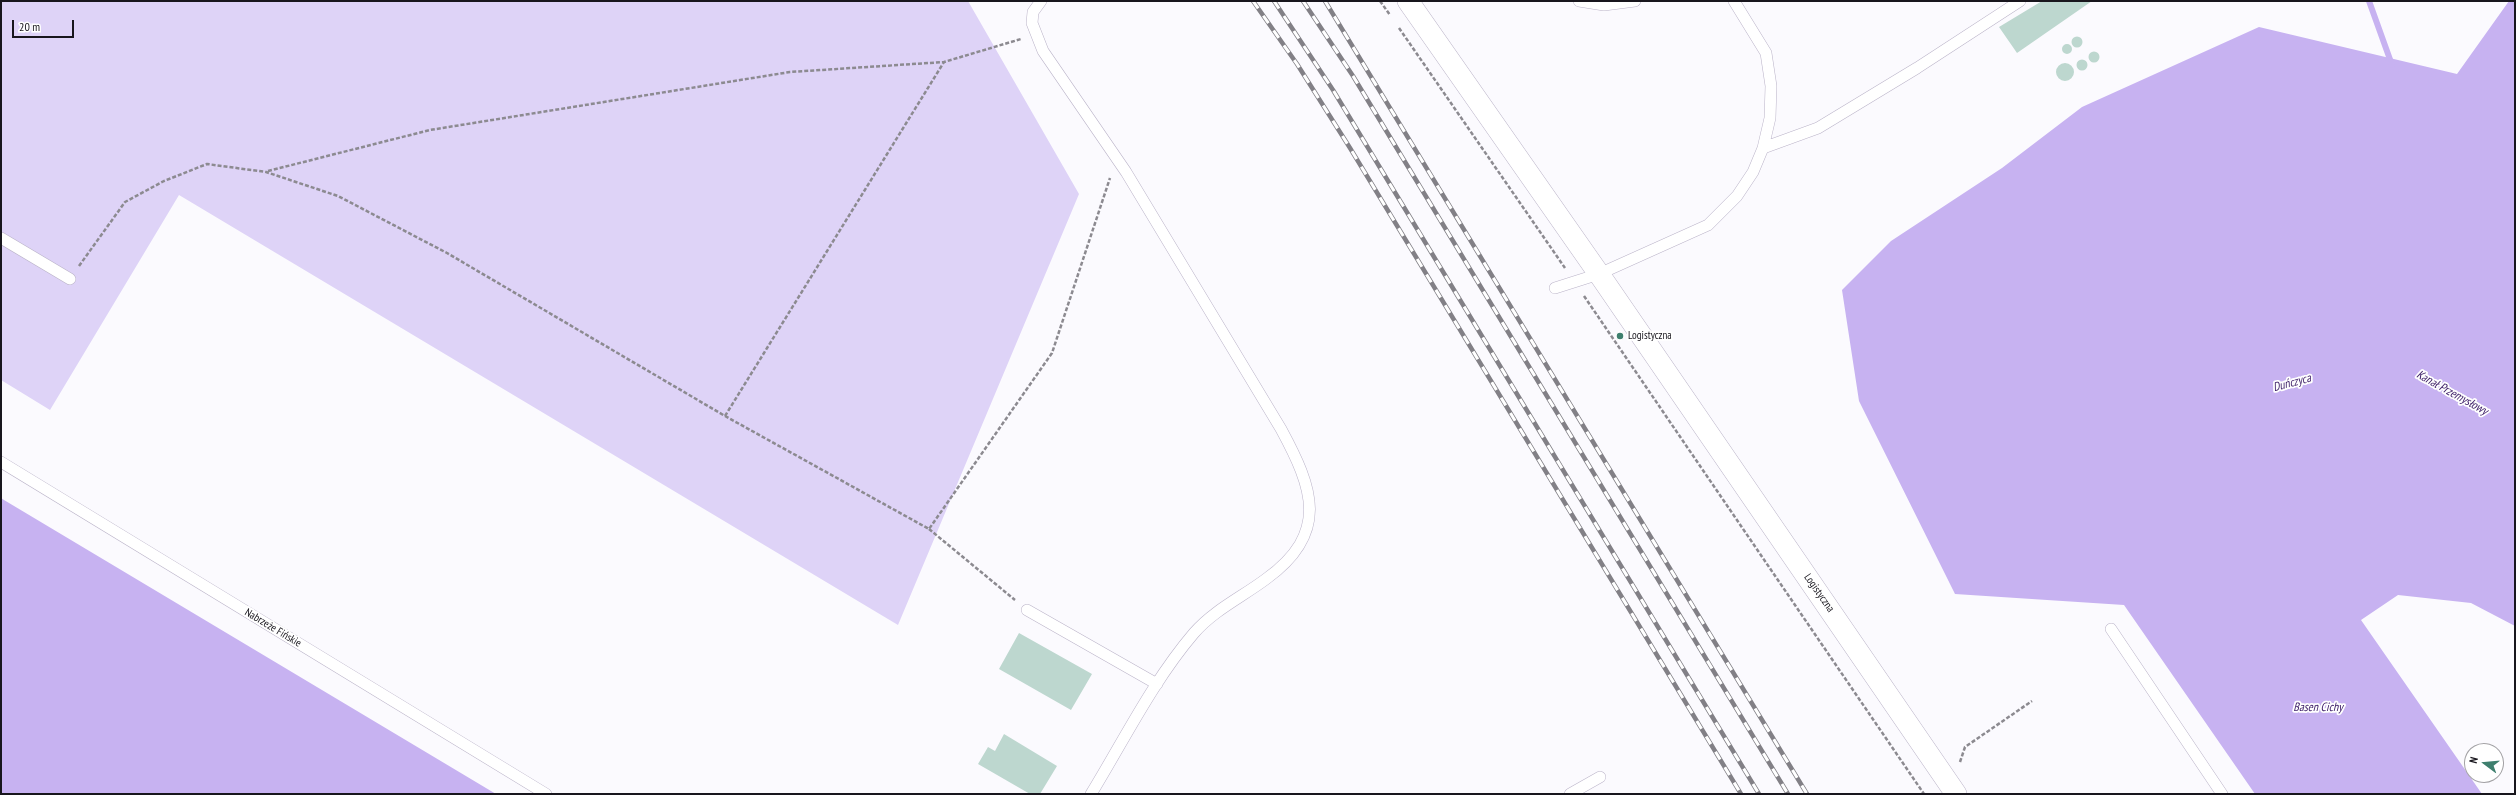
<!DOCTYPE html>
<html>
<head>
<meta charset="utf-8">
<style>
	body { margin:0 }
	#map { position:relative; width:2516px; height:795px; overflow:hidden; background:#fbfafe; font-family:"PT Sans Narrow",sans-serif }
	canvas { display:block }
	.frame { position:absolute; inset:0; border:2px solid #18161d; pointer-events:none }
	.north { position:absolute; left:2464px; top:743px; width:40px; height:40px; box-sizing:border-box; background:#fff; border:1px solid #a3a2a5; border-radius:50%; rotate:286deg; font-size:11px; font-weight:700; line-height:16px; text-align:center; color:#18161d }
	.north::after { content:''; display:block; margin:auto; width:14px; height:18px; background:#3e7f6e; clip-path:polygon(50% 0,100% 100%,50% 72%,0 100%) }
	.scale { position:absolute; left:12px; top:20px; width:62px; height:18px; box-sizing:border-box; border:2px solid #18161d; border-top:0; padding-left:5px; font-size:12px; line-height:14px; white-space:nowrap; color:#18161d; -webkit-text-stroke:3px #fff; paint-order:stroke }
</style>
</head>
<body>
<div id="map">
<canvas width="2516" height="795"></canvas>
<div class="frame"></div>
<div class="north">N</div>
<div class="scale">20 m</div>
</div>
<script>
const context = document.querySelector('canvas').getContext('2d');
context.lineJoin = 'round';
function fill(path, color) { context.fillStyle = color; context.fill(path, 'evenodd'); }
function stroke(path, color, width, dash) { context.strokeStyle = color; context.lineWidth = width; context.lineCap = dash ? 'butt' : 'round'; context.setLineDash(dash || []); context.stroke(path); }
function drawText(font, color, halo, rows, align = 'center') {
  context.font = font + ' "PT Sans Narrow",sans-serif'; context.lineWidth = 3.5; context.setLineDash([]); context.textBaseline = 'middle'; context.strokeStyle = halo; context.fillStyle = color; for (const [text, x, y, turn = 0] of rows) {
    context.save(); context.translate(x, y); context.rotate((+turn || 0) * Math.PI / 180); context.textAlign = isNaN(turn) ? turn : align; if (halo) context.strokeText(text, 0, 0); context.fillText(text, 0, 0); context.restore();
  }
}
const green = new Path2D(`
	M 1,1 L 968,1 L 1079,194 L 898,625 L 179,195 L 50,410 L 1,380 Z`);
const water = new Path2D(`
	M 2509,1 L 2515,1 L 2515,626 L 2471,603 L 2398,595 L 2361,620 L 2482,794 L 2255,794 L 2124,605 L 1955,594 L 1859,401 L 1842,290 L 1891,241 L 2002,168 L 2082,107 L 2259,27 L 2457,74 Z
	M 1,498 L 4,500 L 496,794 L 1,794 Z`);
const stream = new Path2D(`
	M 2369,1 L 2392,65`);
const building = new Path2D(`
	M 2042,1 L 2092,1 L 2017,53 L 1999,27 Z
	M2071.5 42a5.5 5.5 0 1 1 11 0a5.5 5.5 0 1 1-11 0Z
	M2062 49a5 5 0 1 1 10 0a5 5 0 1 1-10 0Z
	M2088.5 57a5.5 5.5 0 1 1 11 0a5.5 5.5 0 1 1-11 0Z
	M2076.5 65a5.5 5.5 0 1 1 11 0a5.5 5.5 0 1 1-11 0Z
	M2056 72a9 9 0 1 1 18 0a9 9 0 1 1-18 0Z
	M 1019,633 L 1092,674 L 1071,710 L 999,669 Z
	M 1004,734 L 1057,766 L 1040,794 L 1030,794 L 978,764 L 988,747 L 995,751 Z`);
const path = new Path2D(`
	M 1380,1 L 1390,15
	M 1399,28 L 1565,268
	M 268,171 L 430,130 L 790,72 L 944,62 L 1021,39
	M 79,266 L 125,202 L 164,181 L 207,164 L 266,172 L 338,196 L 447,253 L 725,416 L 929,529 L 1052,353 L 1110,178
	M 1584,296 L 1924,794
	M 725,416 L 944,62
	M 929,529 L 1015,600
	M 1960,762 L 1965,747 L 2032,701`);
const service = new Path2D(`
	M 1041,1 L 1033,12 L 1032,23 L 1043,51 L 1126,172 L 1281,429 C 1313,488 1330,533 1266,579 C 1242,597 1214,610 1194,633 C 1153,681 1124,740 1091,794
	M 1579,1 L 1604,5 L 1635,1
	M 1763,148 L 1818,128 L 1917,68 L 2020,1
	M 1,238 L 70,279
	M 1555,288 L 1599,274 L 1708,225 L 1737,196 L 1753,172 L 1763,148 L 1770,118 L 1771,86 L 1766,53 L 1734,1
	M 1,462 L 546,794
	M 1027,610 L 1157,684
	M 2111,629 L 2222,794
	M 1570,794 L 1600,777`);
const minor = new Path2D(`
	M 1408,1 L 1599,274 L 1956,794`);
const rail = new Path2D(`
	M 1253,1 L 1297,64 L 1350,148 L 1741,794
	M 1274,1 L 1333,90 L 1759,794
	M 1303,1 L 1353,76 L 1788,794
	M 1325,1 L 1807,794`);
const markers = [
	[1620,336,4,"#3e7f6e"]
];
const poiNames = [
	["Logistyczna",1628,336]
];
const streetNames = [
	["Logistyczna",1819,593,55],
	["Nabrzeże Fińskie",273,628,31]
];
const waterNames = [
	["Duńczyca",2292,383,-15],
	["Kanał Przemysłowy",2452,393,29],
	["Basen Cichy",2318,708]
];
fill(green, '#ded3f7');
fill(water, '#c7b2f1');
stroke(stream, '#c7b2f1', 6);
fill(building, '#bdd7cf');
stroke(service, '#bab3c8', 12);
stroke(minor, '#bab3c8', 22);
stroke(path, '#8c8a90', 2.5, [4, 2]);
stroke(service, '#fff', 11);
stroke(minor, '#fff', 21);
stroke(rail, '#828086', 4.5);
stroke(rail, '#fff', 3, [9]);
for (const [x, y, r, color] of markers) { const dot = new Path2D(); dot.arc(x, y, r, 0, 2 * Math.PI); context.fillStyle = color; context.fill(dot); stroke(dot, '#fff', 1.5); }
drawText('11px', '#18161d', '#fff', poiNames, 'left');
drawText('11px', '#18161d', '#fff', streetNames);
drawText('italic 12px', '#42246b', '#fff', waterNames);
</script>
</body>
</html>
